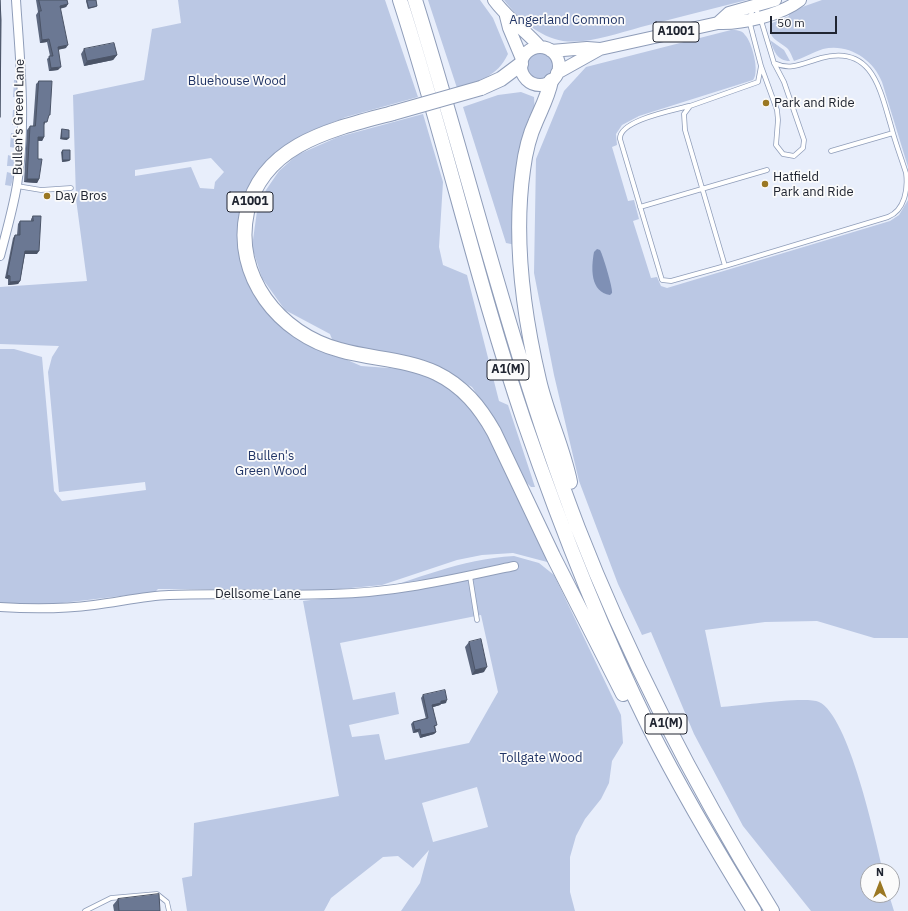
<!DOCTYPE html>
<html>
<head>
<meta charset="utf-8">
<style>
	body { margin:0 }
	#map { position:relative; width:908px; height:911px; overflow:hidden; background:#e8eefb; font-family:"IBM Plex Sans",sans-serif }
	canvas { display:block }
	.north { position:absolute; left:860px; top:863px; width:40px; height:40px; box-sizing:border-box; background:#fbfbfb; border:1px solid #a3a5aa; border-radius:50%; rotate:0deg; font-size:11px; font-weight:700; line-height:16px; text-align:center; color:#202531 }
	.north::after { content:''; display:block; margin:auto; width:14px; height:18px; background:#9b7823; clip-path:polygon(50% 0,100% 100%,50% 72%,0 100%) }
	.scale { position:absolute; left:770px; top:16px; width:67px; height:18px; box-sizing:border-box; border:2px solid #202531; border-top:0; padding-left:5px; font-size:12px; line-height:14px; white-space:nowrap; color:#202531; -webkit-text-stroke:3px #fbfbfb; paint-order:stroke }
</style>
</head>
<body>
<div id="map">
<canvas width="908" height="911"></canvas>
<div class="north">N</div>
<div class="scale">50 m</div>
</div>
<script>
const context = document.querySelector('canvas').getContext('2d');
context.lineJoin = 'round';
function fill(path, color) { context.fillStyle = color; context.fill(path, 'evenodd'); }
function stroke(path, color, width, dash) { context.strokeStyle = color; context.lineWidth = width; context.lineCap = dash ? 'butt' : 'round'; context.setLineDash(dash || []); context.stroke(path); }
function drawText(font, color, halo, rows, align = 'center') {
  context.font = font + ' "IBM Plex Sans",sans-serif'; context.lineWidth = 3.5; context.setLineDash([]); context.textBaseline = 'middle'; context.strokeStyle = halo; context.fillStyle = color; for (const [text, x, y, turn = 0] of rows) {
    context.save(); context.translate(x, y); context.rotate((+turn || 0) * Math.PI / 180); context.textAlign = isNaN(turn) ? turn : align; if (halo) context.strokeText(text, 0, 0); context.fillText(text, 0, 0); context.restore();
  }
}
const green = new Path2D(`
	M 178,0 L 385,0 L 418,97 L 346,117 L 308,132 L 284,147 L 256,177 L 240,250 L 250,286 L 270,314 L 302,340 L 361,366 L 416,370 L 451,387 L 475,411 L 512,479 L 551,563 L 513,553 L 482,555 L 457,560 L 382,585 L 330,590 L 158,589 L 155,592 L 45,605 L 0,603 L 0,349 L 14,349 L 42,357 L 54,491 L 62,501 L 146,490 L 145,482 L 59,492 L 48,372 L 52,357 L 59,346 L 0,344 L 0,287 L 87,281 L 76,199 L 73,95 L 144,80 L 152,29 L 181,23 ZM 211,158 L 224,172 L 215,182 L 214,189 L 200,188 L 191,167 L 135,176 L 135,170 Z
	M 428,0 L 480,0 L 493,18 L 508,54 C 497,77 480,80 457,88 Z
	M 504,0 L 747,0 C 711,9 676,18 641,27 C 616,34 588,44 563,41 C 539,37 518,18 504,0 Z
	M 822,0 L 908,0 L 908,167 L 882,82 C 873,59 848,43 823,49 C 813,52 804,58 794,61 C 792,57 791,53 788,49 C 780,41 765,38 772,23 L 789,16 L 788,12 Z
	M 731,30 C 736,30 742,30 745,35 C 752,42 760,72 753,80 L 639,116 L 622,125 L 616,134 L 617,145 L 612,147 L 628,201 L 634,200 L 639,219 L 633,221 L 651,278 L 657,277 L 661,286 L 667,288 L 890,221 L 899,215 L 908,200 L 908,638 L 874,638 L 817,621 L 765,622 L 705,630 L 721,707 C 740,706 805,696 819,702 C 849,716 875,838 883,871 L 868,871 L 868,895 L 889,895 L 894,911 L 811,911 L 743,826 L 694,734 L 651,632 L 642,635 L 618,584 L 579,481 L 554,375 L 534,273 L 536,159 L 564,91 L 586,67 Z
	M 770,40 L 784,50 L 790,61 C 777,61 774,51 770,40 Z
	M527 66a13 13 0 1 1 26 0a13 13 0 1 1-26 0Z
	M 14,80 L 19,80 L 18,97 L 13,97 Z
	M 521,92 L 534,97 L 535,113 L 516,245 L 506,243 L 463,107 L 498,95 Z
	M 13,110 L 18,110 L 17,125 L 12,125 Z
	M 423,114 L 443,182 L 439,247 L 443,265 L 467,275 L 499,401 L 508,405 L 535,487 L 531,487 L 522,478 L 497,424 L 472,387 L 439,368 L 333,342 L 330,334 L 285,310 L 262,278 L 252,247 L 257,211 L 266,190 L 279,171 L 297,155 L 338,137 Z
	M 11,133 L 17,134 L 15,148 L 10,147 Z
	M 8,155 L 16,158 L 14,166 L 7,166 Z
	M 7,172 L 14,174 L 11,186 L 5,185 Z
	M 514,556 L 539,563 L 554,575 L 621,715 L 623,743 L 612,761 L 609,783 L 601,799 L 585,819 L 576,836 L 570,857 L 570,892 L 575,911 L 401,911 L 420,883 L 429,850 L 413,868 L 398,856 L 383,857 L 331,898 L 324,911 L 187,911 L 182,878 L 192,876 L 194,823 L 339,796 L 303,601 C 324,598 346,598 366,593 C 418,580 459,559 514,556 ZM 481,615 L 498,692 L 469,743 L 385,760 L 379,734 L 352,737 L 349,725 L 399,714 L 395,692 L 353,700 L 340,643 ZM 477,787 L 488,827 L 433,842 L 422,803 Z`);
const water = new Path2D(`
	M 597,249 L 600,250 C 603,255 613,289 612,293 L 610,295 C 590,292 591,268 594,252 Z`);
const lane = new Path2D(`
	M 754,6 L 760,17 L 774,63 L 784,82 L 804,140 L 803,148 L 794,156 L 783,154 L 776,145 L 778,120 L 777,110 L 761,66 L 749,20 Z
	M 761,66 L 758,82 L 690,106 L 684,114 L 685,130 L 725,266 L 888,217 C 905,210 908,189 906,173 C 901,157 895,142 891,126 C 880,89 872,44 821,58 C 803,63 791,71 774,63
	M 689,106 C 675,110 619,120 620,139 L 662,280 L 671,281 L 725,266
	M 831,151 L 893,133
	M 17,186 L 41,190 L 71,188
	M 640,207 L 767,170
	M 470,576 L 477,620
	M 85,911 L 111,898 L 157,894 L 167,902 L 169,911`);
const street = new Path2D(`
	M 0,256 C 6,233 13,209 17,185 C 27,124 20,61 16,0
	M 0,607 C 31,609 63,609 94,605 C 119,602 144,596 169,595 C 223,593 278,596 332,594 C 394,593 454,579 514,566`);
const primary = new Path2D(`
	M 494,0 C 507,18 525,30 540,47
	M 506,16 L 509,28 L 522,59
	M 718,23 L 729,13 L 775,0
	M521 66a19 19 0 1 1 38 0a19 19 0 1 1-38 0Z
	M 551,51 L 587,48 L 600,49 L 718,23 C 742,24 781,15 800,0
	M 557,73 L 600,49`);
const highway = new Path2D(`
	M 400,0 C 445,139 477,282 524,421 C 560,525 600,628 649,727 C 681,790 717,851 754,911
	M 415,0 C 470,176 512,356 578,528 C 630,662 697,789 772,911
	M 551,81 C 548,96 542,107 536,121 C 529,136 525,154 523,170 C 513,240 523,312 539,380 C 547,415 563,447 570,482
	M 481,88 L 501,79 L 521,64
	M 393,113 C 334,129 263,143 247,212 C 233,276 279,334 340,350 C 371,359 406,359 436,373 C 463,386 480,407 494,432 L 553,556 L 623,694`);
const highwayBridge = new Path2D(`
	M 393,113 L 481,88`);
const wall = new Path2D(`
	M 36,0 L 67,0 L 68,4 L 66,7 L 60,9 L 66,48 L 58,50 L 58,70 L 49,71 L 47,59 L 50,56 L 47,42 L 40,43 L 36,15 L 38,12 Z
	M 87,0 L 96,0 L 97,6 L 96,7 L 88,9 L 86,1 Z
	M 84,49 L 117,55 L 113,60 L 84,66 L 81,54 Z
	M 39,81 L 48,118 L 44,125 L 44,137 L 42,141 L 38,141 L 38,159 L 39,179 L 37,183 L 24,182 L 27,130 L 30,126 L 33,126 L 36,84 Z
	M 62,129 L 67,140 L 60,139 L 61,131 Z
	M 63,150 L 69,161 L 62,162 L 61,152 Z
	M 33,216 L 37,254 L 25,254 L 20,281 L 18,284 L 8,285 L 8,279 L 5,278 L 13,238 L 15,235 L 17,235 L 18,224 L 20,221 L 31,221 L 31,219 Z
	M 469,642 L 484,672 L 472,675 L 465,647 Z
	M 423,695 L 446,703 L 441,704 L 440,705 L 433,707 L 436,732 L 434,734 L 420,738 L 418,732 L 413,733 L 411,724 L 413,722 L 426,719 L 421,698 Z
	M 118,899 L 160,911 L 114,911 L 113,905 Z`);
const shadedWall = new Path2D(`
	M 68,4 L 66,7 L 57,9 L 60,6 Z
	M 49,39 L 47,42 L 40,43 L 42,40 Z
	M 68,45 L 66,48 L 55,50 L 58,47 Z
	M 117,55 L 113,60 L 84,66 L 87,61 Z
	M 61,67 L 58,70 L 49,71 L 51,68 Z
	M 38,137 L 44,137 L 42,141 L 36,140 Z
	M 62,138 L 69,138 L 67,140 L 60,139 Z
	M 63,160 L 70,160 L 69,161 L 62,162 Z
	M 27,179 L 39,179 L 37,183 L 24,182 Z
	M 25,251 L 39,251 L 37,254 L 23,254 Z
	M 7,275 L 10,276 L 8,279 L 5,278 Z
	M 20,281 L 18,284 L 8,285 L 10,282 Z
	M 487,667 L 484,672 L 472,675 L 475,670 Z
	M 447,700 L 446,703 L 441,704 L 440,705 L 430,708 L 432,705 L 441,701 Z
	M 420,729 L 418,732 L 413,733 L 415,730 Z
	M 436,732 L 434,734 L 420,738 L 421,735 Z`);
const building = new Path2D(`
	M 0,0 L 1,20 L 0,117 Z
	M 39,0 L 67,0 L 68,4 L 60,6 L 68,45 L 58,47 L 61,67 L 51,68 L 49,56 L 53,56 L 49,39 L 42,40 L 39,11 L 41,11 Z
	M 87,0 L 96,0 L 97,6 L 89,8 Z
	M 114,43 L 117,55 L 87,61 L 84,49 Z
	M 39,81 L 52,81 L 50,115 L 49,115 L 47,122 L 44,122 L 44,137 L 38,137 L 38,159 L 42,159 L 39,179 L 27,179 L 30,126 L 35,126 Z
	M 62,129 L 69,130 L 69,138 L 62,138 Z
	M 63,150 L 70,150 L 70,160 L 63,160 Z
	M 33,216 L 41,216 L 39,251 L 25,251 L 20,281 L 10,282 L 10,276 L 7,275 L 15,235 L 20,235 L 20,221 L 33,221 Z
	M 481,639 L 487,667 L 475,670 L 469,642 Z
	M 445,690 L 447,700 L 441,701 L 441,703 L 432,705 L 437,725 L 434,726 L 436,732 L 421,735 L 420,729 L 415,730 L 413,722 L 428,718 L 423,695 Z
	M 159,894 L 160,911 L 119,911 L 118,899 Z`);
const markers = [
	[766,103,4,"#9b7823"],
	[765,184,4,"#9b7823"],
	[47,196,4,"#9b7823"]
];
const shields = [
	[676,32,46],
	[250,202,46],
	[508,370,42],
	[666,724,42]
];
const shieldNames = [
	["A1001",676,32],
	["A1001",250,202],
	["A1(M)",508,370],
	["A1(M)",666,724]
];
const parkNames = [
	["Angerland Common",567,20],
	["Bluehouse Wood",237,81],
	["Bullen's",271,456],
	["Green Wood",271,471],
	["Tollgate Wood",541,758]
];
const poiNames = [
	["Park and Ride",774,103],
	["Hatfield",773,177],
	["Park and Ride",773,192],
	["Day Bros",55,196]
];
const streetNames = [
	["Bullen's Green Lane",19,117,-89],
	["Dellsome Lane",258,594]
];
fill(green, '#bbc8e4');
fill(water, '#7f90b5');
stroke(lane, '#8f9db9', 5.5);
stroke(street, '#8f9db9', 10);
stroke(primary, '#8f9db9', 14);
stroke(highway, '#8f9db9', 16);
stroke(lane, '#fff', 4);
stroke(street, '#fff', 8);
stroke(primary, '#fff', 12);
stroke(highway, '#fff', 14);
stroke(highwayBridge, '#8f9db9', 16, []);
stroke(highwayBridge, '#fff', 14);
fill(wall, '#5c677e');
fill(shadedWall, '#4b5467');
fill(building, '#6b7893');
stroke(building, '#4b5467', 1);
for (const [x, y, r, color] of markers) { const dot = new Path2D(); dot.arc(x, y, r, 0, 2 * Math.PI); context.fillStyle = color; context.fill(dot); stroke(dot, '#fbfbfb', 1.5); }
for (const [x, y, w] of shields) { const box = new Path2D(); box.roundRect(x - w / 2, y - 10, w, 20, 3); context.fillStyle = '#fbfbfb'; context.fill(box); stroke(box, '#202531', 1); }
drawText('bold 12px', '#202531', null, shieldNames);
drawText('13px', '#213566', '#fbfbfb', parkNames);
drawText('13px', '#202531', '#fbfbfb', poiNames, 'left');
drawText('13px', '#202531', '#fbfbfb', streetNames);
</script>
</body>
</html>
